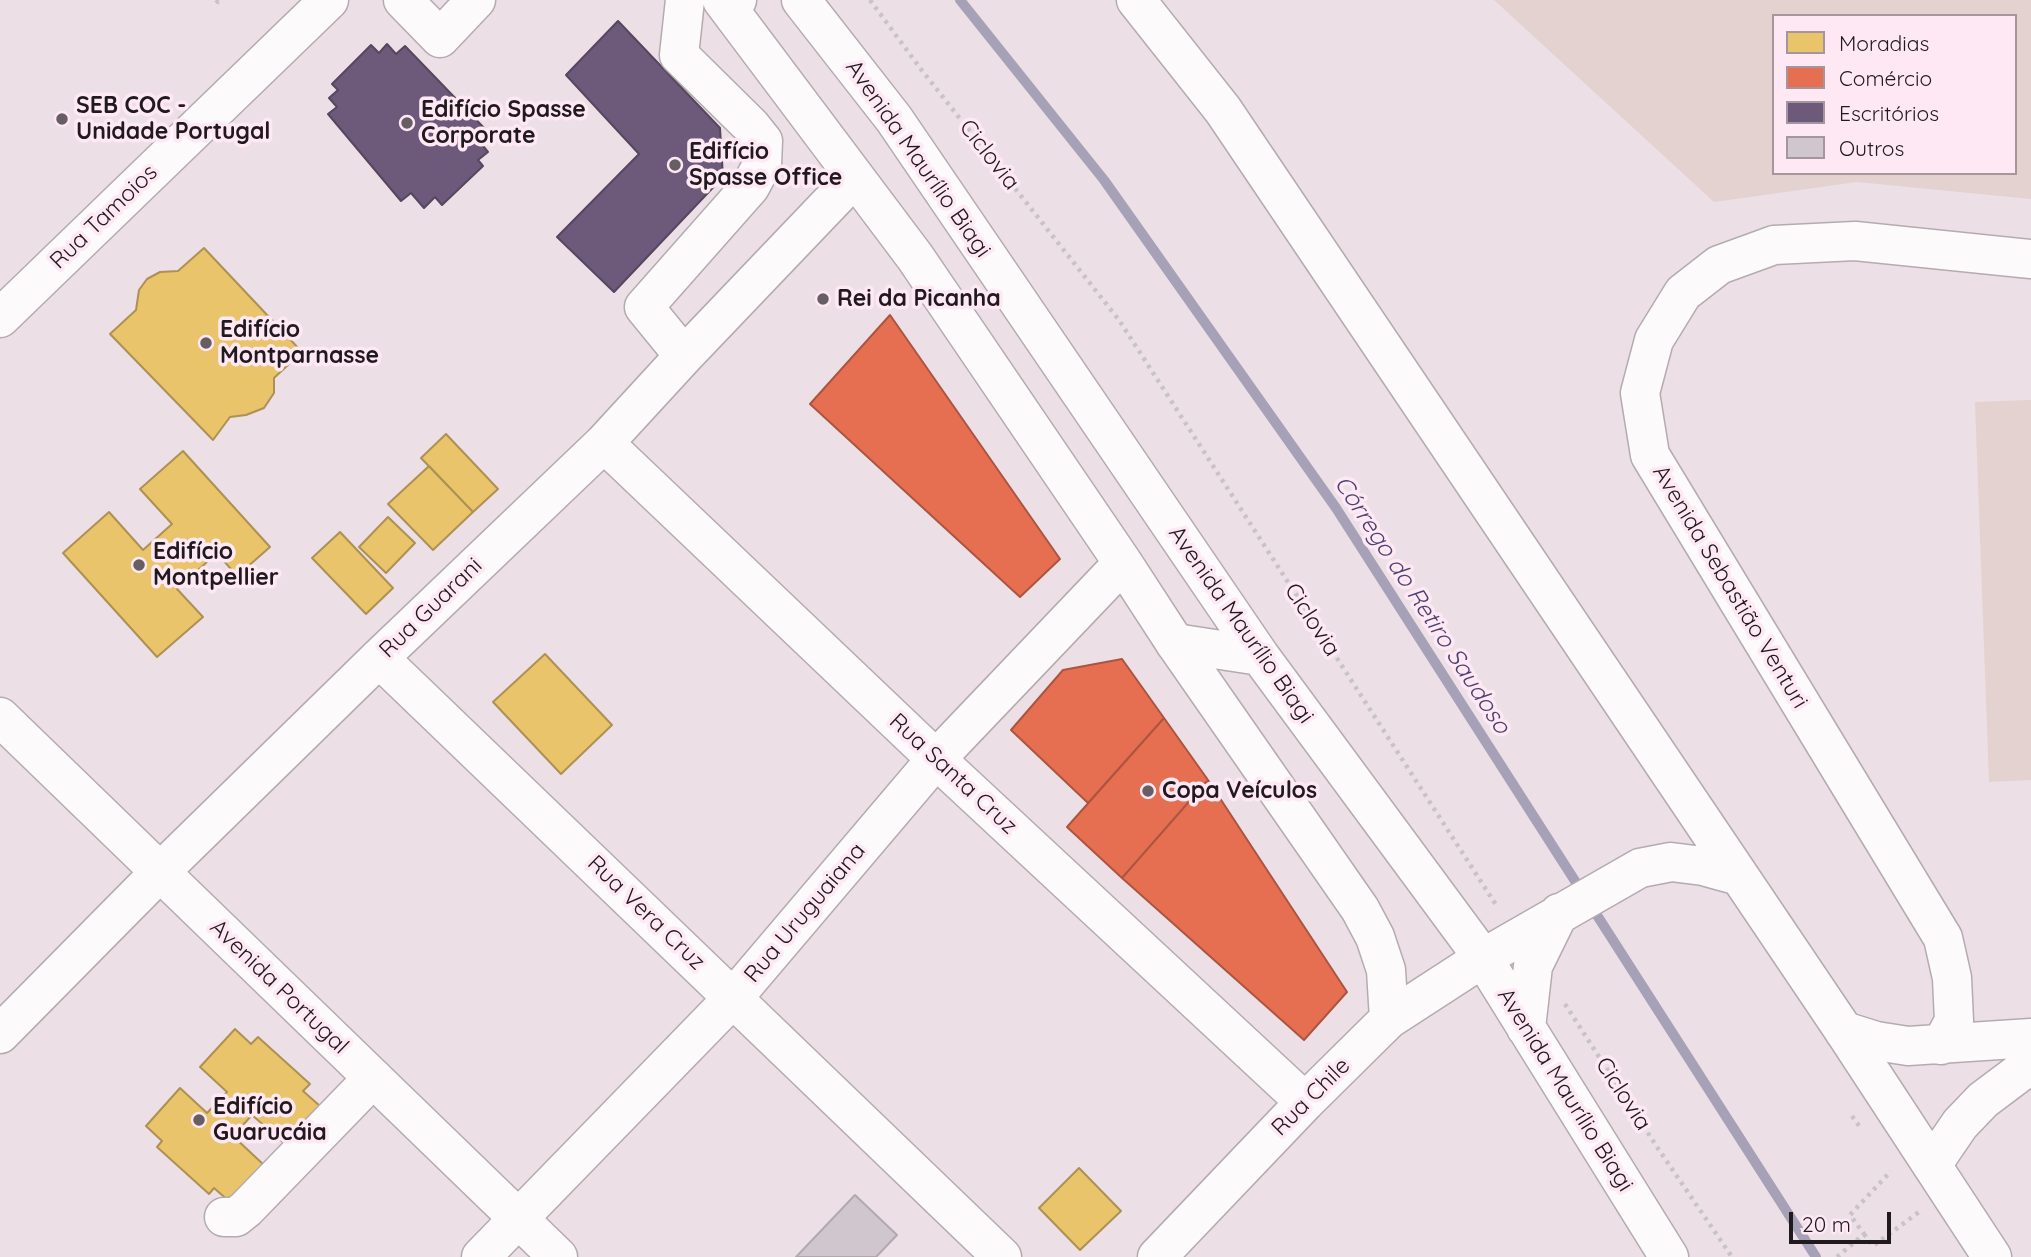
<!DOCTYPE html>
<html>
<head>
<meta charset="utf-8">
<style>
	body { margin:0 }
	#map { position:relative; width:2031px; height:1257px; overflow:hidden; background:#ecdfe6; font-family:Quicksand,sans-serif }
	canvas { display:block }
	.legend { position:absolute; left:1772px; top:14px; width:245px; height:161px; box-sizing:border-box; background:#fee8f3; border:2px solid #a5959d; margin:0; padding:9px 12px; list-style:none; font-size:21px; color:#20191d }
	.legend li { display:flex; align-items:center; gap:14px; height:35px }
	.legend b { width:35px; border:2px solid #a5959d }
	.scale { position:absolute; left:1789px; top:1212px; width:102px; height:32px; box-sizing:border-box; border:4px solid #20191d; border-top:0; padding-left:9px; font-size:21px; line-height:24px; white-space:nowrap; color:#20191d; -webkit-text-stroke:5px #fee8f3; paint-order:stroke }
</style>
</head>
<body>
<div id="map">
<canvas width="2031" height="1257"></canvas>
<ul class="legend">
<li><b style="height:19px;background:#e9c46a"></b>Moradias</li>
<li><b style="height:19px;background:#e76f51"></b>Comércio</li>
<li><b style="height:19px;background:#6d597a"></b>Escritórios</li>
<li><b style="height:19px;background:#cfc7cd"></b>Outros</li>
</ul>
<div class="scale">20 m</div>
</div>
<script>
const context = document.querySelector('canvas').getContext('2d');
context.lineJoin = 'round';
function fill(path, color) { context.fillStyle = color; context.fill(path, 'evenodd'); }
function stroke(path, color, width, dash) { context.strokeStyle = color; context.lineWidth = width; context.lineCap = dash ? 'butt' : 'round'; context.setLineDash(dash || []); context.stroke(path); }
function drawText(font, color, halo, rows, align = 'center') {
  context.font = font + ' Quicksand,sans-serif'; context.lineWidth = 7; context.setLineDash([]); context.textBaseline = 'middle'; context.strokeStyle = halo; context.fillStyle = color; for (const [text, x, y, turn = 0] of rows) {
    context.save(); context.translate(x, y); context.rotate((+turn || 0) * Math.PI / 180); context.textAlign = isNaN(turn) ? turn : align; if (halo) context.strokeText(text, 0, 0); context.fillText(text, 0, 0); context.restore();
  }
}
const green = new Path2D(`
	M 1494,0 L 2031,0 L 2031,199 L 1857,182 L 1714,202 ZM 1774,16 L 2015,16 L 2015,173 L 1774,173 Z
	M 2031,400 L 2031,780 L 1989,782 L 1975,402 Z`);
const homes = new Path2D(`
	M 204,248 L 302,352 L 274,378 L 274,393 L 264,408 L 246,415 L 230,417 L 213,440 L 110,334 L 136,310 L 139,290 L 147,279 L 160,272 L 178,271 Z
	M 446,434 L 498,489 L 473,512 L 421,458 Z
	M 183,451 L 270,547 L 237,576 L 217,553 L 177,589 L 203,617 L 157,657 L 63,553 L 109,512 L 143,550 L 172,524 L 140,489 Z
	M 429,466 L 473,512 L 433,550 L 388,504 Z
	M 388,517 L 415,543 L 386,573 L 359,547 Z
	M 340,532 L 393,588 L 366,614 L 312,558 Z
	M 545,654 L 612,725 L 561,774 L 493,702 Z
	M 235,1029 L 251,1044 L 258,1037 L 310,1084 L 303,1091 L 320,1106 L 285,1144 L 252,1115 L 233,1136 L 265,1166 L 231,1203 L 214,1188 L 209,1194 L 157,1147 L 162,1141 L 146,1126 L 180,1088 L 207,1113 L 227,1092 L 200,1067 Z
	M 1079,1168 L 1121,1211 L 1080,1250 L 1039,1208 Z`);
const shops = new Path2D(`
	M 890,315 L 1060,559 L 1020,597 L 810,404 Z
	M 1122,659 L 1164,718 L 1088,803 L 1011,730 L 1063,670 Z
	M 1164,718 L 1208,780 L 1122,878 L 1067,827 Z
	M 1208,780 L 1347,992 L 1304,1040 L 1122,878 Z`);
const offices = new Path2D(`
	M 618,21 L 720,128 L 723,177 L 614,292 L 557,237 L 639,154 L 566,75 Z
	M 387,44 L 396,54 L 405,46 L 488,132 L 479,141 L 488,152 L 478,160 L 483,166 L 442,205 L 435,197 L 424,208 L 411,193 L 401,201 L 328,114 L 337,107 L 329,98 L 338,90 L 332,84 L 371,45 L 379,53 Z`);
const stream = new Path2D(`
	M 960,0 L 1104,180 L 1336,508 L 1816,1257`);
const building = new Path2D(`
	M 855,1195 L 897,1235 L 876,1257 L 796,1257 Z`);
const path = new Path2D(`
	M 216,0 L 218,2 L 221,0
	M 870,0 L 920,68 L 1119,320 L 1498,908
	M 1565,1004 L 1657,1147 L 1732,1257
	M 1852,1116 L 1860,1127
	M 1864,1234 L 1873,1246 L 1919,1212
	M 1837,1257 L 1864,1234 L 1850,1215 L 1891,1171`);
const minor = new Path2D(`
	M 403,0 L 440,38 L 476,0
	M 722,0 L 915,257 L 1123,563 L 1175,643 L 1360,909 L 1375,937 L 1386,970 L 1389,1019
	M 0,318 L 329,0
	M 684,356 L 644,307 L 750,187 L 762,165 L 763,141 L 751,126 L 679,55 L 685,0
	M 604,443 L 936,759 L 1305,1102
	M 379,658 L 1002,1257
	M 1844,1031 L 1876,1041 L 1908,1046 L 2031,1038
	M 0,1034 L 160,872 L 379,658 L 604,443 L 684,356 L 855,177
	M 1941,1045 L 1954,1021 L 1952,978 L 1943,938 L 1650,455 L 1640,393 L 1654,340 L 1683,293 L 1719,265 L 1774,245 L 1855,241 L 2031,259
	M 1932,1165 L 1960,1124 L 1983,1100 L 2031,1064
	M 224,1217 L 236,1217 L 246,1209 L 373,1078
	M 481,1257 L 734,997 L 936,759 L 1123,563
	M 1157,1257 L 1305,1102 L 1389,1019 L 1483,958`);
const major = new Path2D(`
	M 801,0 L 894,119 L 1260,656 L 1483,958 L 1669,1257
	M 1136,0 L 1223,110 L 1844,1031 L 1992,1257
	M 726,4 L 737,0
	M 1175,643 L 1260,656
	M 0,717 L 558,1257
	M 1483,958 L 1640,868 L 1671,862 L 1703,866 L 1739,876
	M 1526,1028 L 1533,966 L 1559,913`);
const markers = [
	[62,119,7,"#675e63"],
	[407,123,7,"#675e63"],
	[675,165,7,"#675e63"],
	[823,299,7,"#675e63"],
	[206,343,7,"#675e63"],
	[139,565,7,"#675e63"],
	[1148,791,7,"#675e63"],
	[199,1120,7,"#675e63"]
];
const poiNames = [
	["SEB COC -",76,106],
	["Unidade Portugal",76,132],
	["Edifício Spasse",421,110],
	["Corporate",421,136],
	["Edifício",689,152],
	["Spasse Office",689,178],
	["Rei da Picanha",837,299],
	["Edifício",220,330],
	["Montparnasse",220,356],
	["Edifício",153,552],
	["Montpellier",153,578],
	["Copa Veículos",1162,791],
	["Edifício",213,1107],
	["Guarucáia",213,1133]
];
const streetNames = [
	["Ciclovia",989,155,52],
	["Avenida Maurílio Biagi",918,159,55],
	["Rua Tamoios",104,217,-44],
	["Avenida Sebastião Venturi",1730,587,59],
	["Rua Guarani",431,608,-44],
	["Ciclovia",1312,620,57],
	["Avenida Maurílio Biagi",1241,625,55],
	["Rua Santa Cruz",953,774,43],
	["Rua Vera Cruz",646,913,44],
	["Rua Uruguaiana",805,913,-50],
	["Avenida Portugal",279,987,44],
	["Avenida Maurílio Biagi",1565,1090,58],
	["Ciclovia",1623,1094,57],
	["Rua Chile",1311,1097,-45]
];
const waterNames = [
	["Córrego do Retiro Saudoso",1422,605,57]
];
fill(green, '#e4d2d1');
fill(homes, '#e9c46a');
stroke(homes, '#ad9153', 2);
fill(shops, '#e76f51');
stroke(shops, '#ab5541', 2);
fill(offices, '#6d597a');
stroke(offices, '#56465e', 2);
stroke(stream, '#a7a1b8', 10);
fill(building, '#cfc7cd');
stroke(building, '#b1a9ae', 2);
stroke(minor, '#b4abb0', 41);
stroke(major, '#b4abb0', 41);
stroke(path, '#c8c4c6', 4.5, [3.5, 5]);
stroke(minor, '#fcfafb', 38);
stroke(major, '#fcfafb', 38);
for (const [x, y, r, color] of markers) { const dot = new Path2D(); dot.arc(x, y, r, 0, 2 * Math.PI); context.fillStyle = color; context.fill(dot); stroke(dot, '#fee8f3', 2.5); }
drawText('bold 23px', '#20191d', '#fee8f3', poiNames, 'left');
drawText('23px', '#20191d', '#fee8f3', streetNames);
drawText('italic 24px', '#4b4370', '#fee8f3', waterNames);
</script>
</body>
</html>
